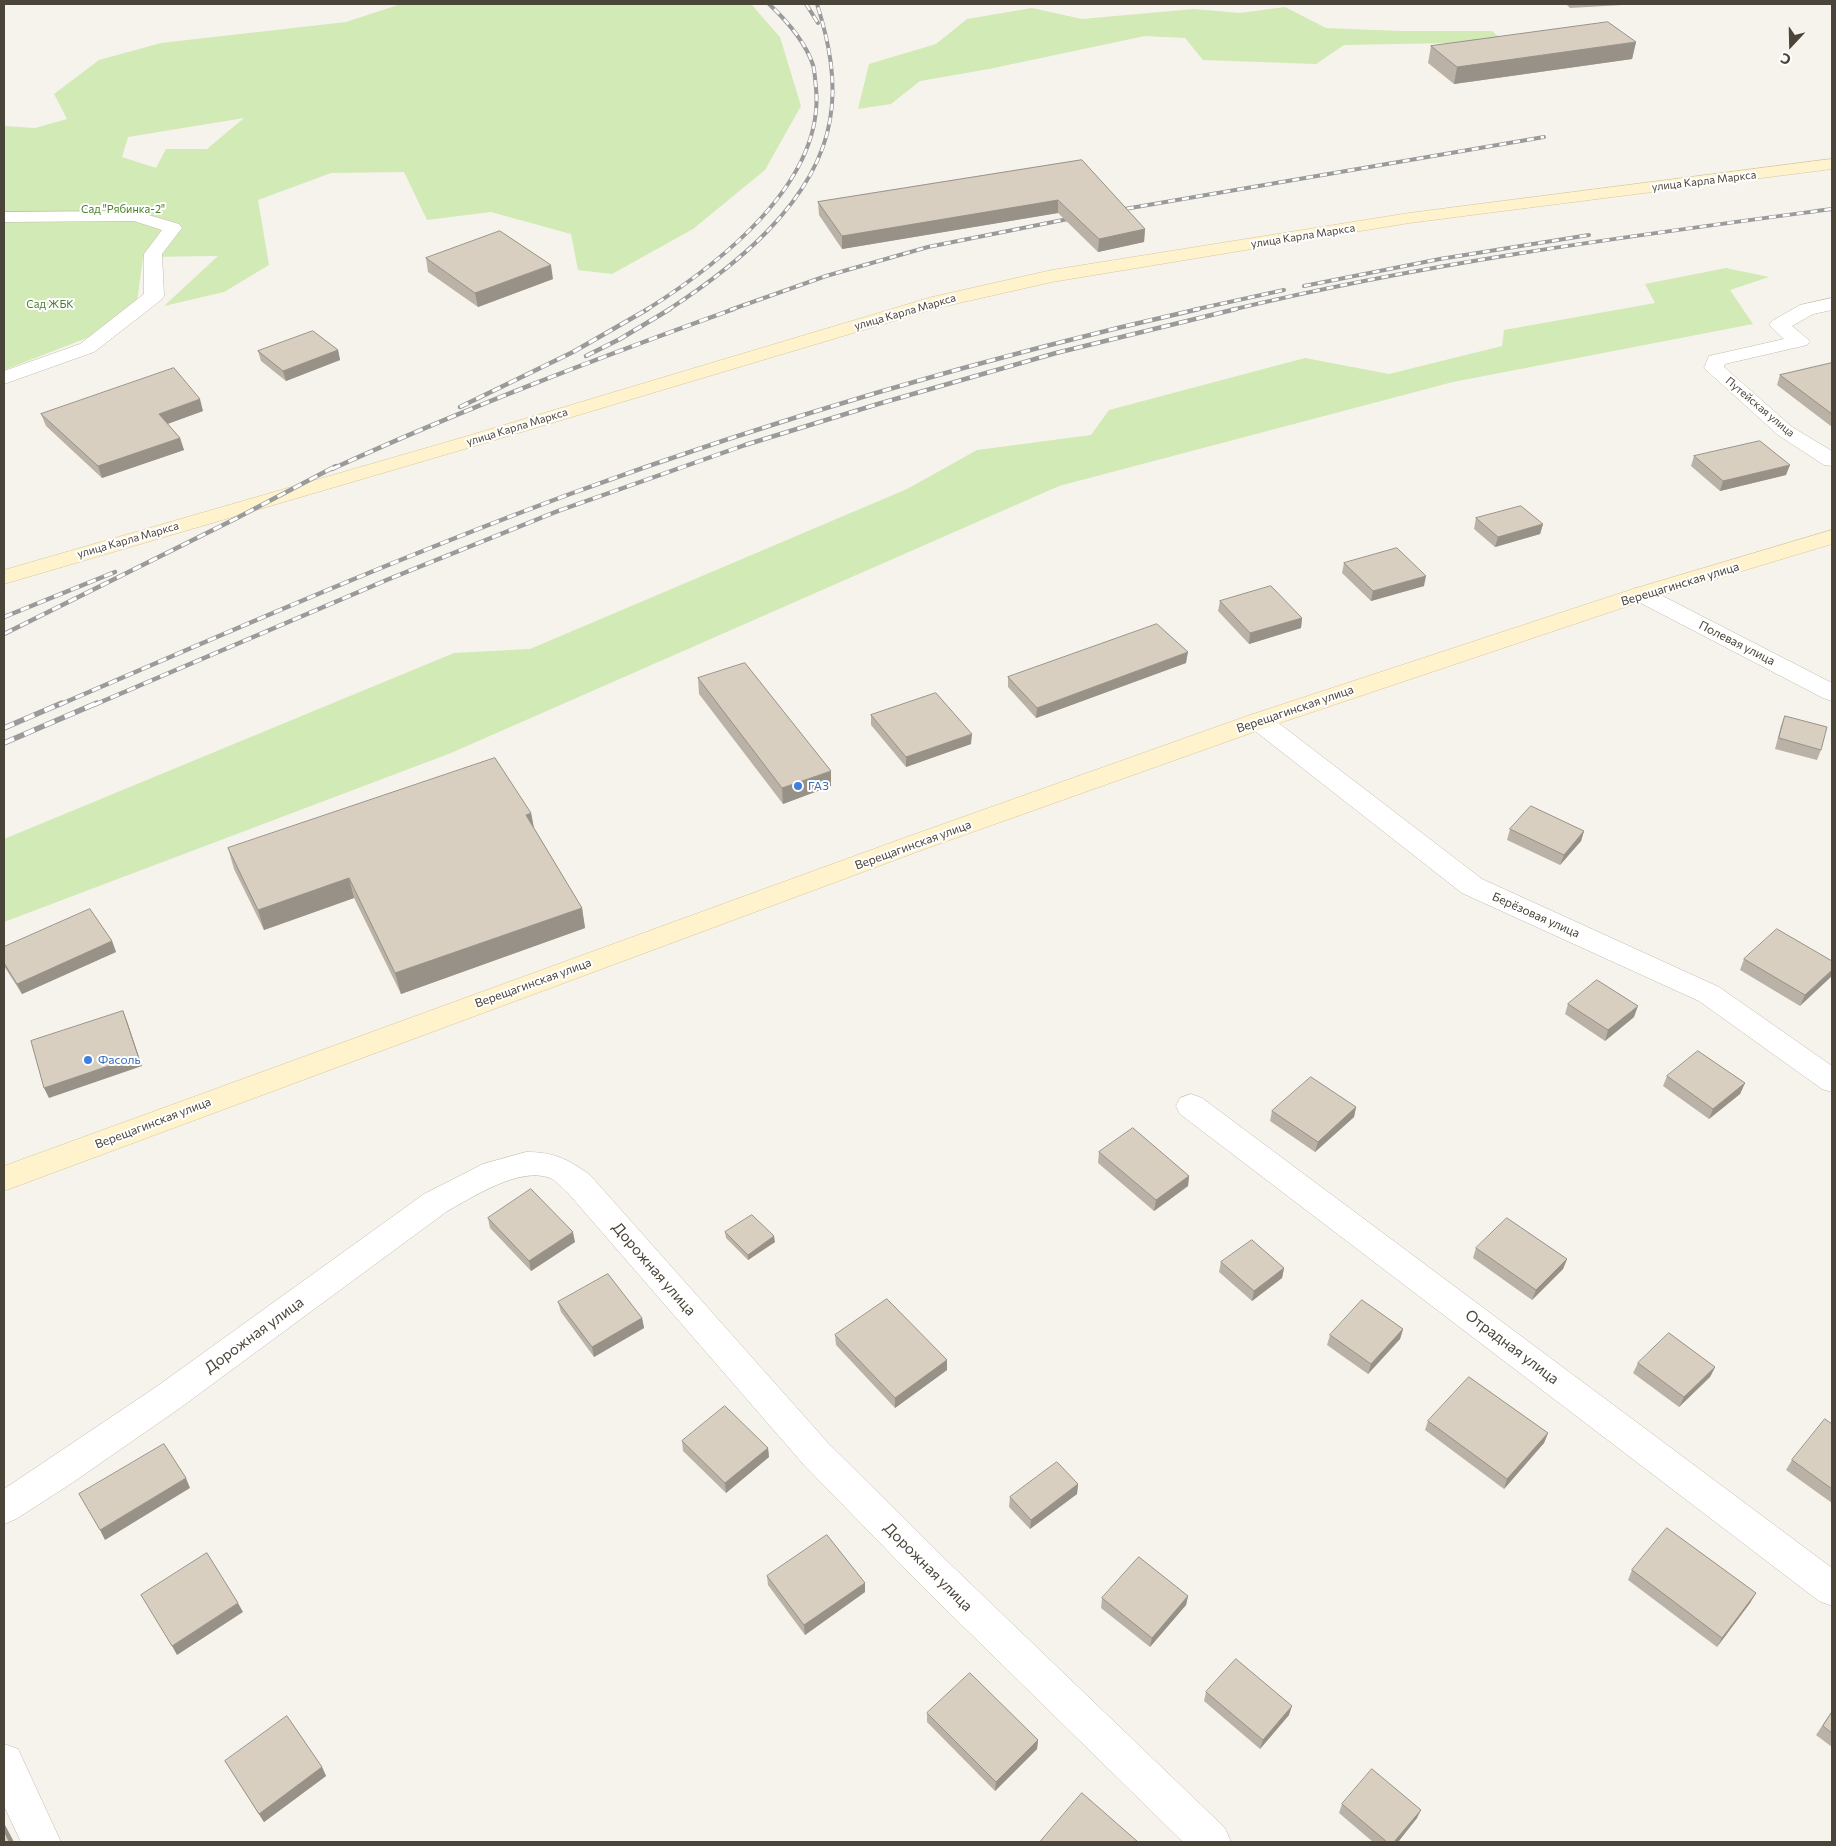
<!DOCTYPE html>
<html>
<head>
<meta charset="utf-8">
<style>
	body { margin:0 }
	#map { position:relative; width:1836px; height:1846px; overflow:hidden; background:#f6f3ec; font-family:Commissioner,sans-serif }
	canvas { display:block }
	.frame { position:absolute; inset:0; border:5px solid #4b4439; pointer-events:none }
	.north { position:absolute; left:1766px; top:20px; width:50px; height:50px; -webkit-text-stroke:4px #fff; paint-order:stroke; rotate:201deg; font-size:14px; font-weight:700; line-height:20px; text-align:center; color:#4b4439 }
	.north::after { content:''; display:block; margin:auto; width:18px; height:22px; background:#4b4439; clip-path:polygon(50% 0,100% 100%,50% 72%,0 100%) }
</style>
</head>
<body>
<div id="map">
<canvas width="1836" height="1846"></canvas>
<div class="frame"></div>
<div class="north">С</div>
</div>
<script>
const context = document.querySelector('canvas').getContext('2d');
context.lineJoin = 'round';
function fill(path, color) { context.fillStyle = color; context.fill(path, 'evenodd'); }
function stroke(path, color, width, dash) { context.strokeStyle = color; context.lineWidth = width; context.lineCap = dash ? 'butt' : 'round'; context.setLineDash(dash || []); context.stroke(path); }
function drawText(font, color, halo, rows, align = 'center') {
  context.font = font + ' Commissioner,sans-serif'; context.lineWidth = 4; context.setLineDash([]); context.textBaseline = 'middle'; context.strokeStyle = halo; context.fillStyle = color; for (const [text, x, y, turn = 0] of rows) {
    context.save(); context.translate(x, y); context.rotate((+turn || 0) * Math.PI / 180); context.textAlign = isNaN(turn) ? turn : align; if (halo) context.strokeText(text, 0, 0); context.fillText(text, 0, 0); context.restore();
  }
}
const green = new Path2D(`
	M 401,4 L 751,4 L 780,37 L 801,106 L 765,170 L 693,229 L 612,274 L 578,270 L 571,234 L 491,212 L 427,220 L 404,172 L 331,173 L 258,200 L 269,265 L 224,292 L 164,306 L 218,256 L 143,257 L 137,302 L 92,336 L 4,370 L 4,126 L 35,128 L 67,119 L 54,94 L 99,60 L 161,43 L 346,22 ZM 244,118 L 207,149 L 166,149 L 156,168 L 122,157 L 128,137 Z
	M 1285,7 L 1326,28 L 1401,31 L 1492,31 L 1505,42 L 1344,45 L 1316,64 L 1203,60 L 1185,38 L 1145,36 L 989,69 L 920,81 L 891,104 L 858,109 L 869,64 L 936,44 L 967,19 L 1032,8 L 1082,19 L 1194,9 L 1240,13 Z
	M 1726,268 L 1769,277 L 1730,290 L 1753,324 L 1453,382 L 1059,486 L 451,753 L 4,922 L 4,839 L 454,653 L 530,649 L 907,489 L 977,450 L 1091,435 L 1109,410 L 1305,358 L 1389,374 L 1502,346 L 1504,330 L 1655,303 L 1645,284 Z`);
const minor = new Path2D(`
	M 135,211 L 179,224 L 182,228 L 162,254 L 164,296 L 161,300 L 94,352 L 4,384 L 4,371 L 80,344 L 144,294 L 144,254 L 162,230 L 134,221 L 4,222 L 4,212 Z
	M 1832,298 L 1832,310 L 1813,314 L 1792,326 L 1810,341 L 1807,345 L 1725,364 L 1724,367 L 1792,427 L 1832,451 L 1832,466 L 1824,465 L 1778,435 L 1704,368 L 1709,356 L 1784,339 L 1769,325 L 1772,321 L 1800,305 Z
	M 1641,587 L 1649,589 L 1832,683 L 1832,701 L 1823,698 L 1633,599 L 1629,594 L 1633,589 Z
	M 1259,713 L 1268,715 L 1482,879 L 1719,987 L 1832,1066 L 1832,1092 L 1822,1089 L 1699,1001 L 1462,893 L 1250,727 L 1247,721 L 1250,715 Z
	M 1191,1094 L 1202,1098 L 1832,1568 L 1832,1606 L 1819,1601 L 1180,1114 L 1176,1106 L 1180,1098 Z
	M 526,1152 C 554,1152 568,1159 590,1175 L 828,1443 L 949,1563 L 1225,1828 L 1231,1842 L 1183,1842 L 923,1587 L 804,1465 L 568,1193 C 562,1188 557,1181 550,1178 C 520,1166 471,1198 446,1212 L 180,1408 L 72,1483 L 16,1519 L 4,1524 L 4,1489 L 156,1387 L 424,1194 L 483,1164 Z`);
const tertiary = new Path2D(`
	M 4,1744 L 18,1749 L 61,1842 L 21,1842 L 4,1806 Z`);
const secondary = new Path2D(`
	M 1832,159 L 1832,169 L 1409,223 L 1052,282 L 937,308 L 468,448 L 4,584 L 4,570 L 454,440 L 932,297 L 1052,270 L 1409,213 Z
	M 1832,530 L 1832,544 L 1649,599 L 1268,727 L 922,850 L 4,1191 L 4,1166 L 904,838 L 1250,715 L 1633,589 Z`);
const railFar2 = new Path2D(`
	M 806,4 L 818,23
	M 1113,211 L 1544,137
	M 1304,286 L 1440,259 L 1589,235
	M 646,310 C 718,265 825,183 816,88 C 815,80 815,72 813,65 C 805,41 787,21 769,4
	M 668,310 C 734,267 816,203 830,120 C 837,81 829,42 817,4
	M 730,310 L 826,276 L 928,247 L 1078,217
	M 1193,310 L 1284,290
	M 1231,310 C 1429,262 1631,236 1832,209`);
const railFar1 = new Path2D(`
	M 586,356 L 620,339 L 670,309
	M 460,407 L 573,352 L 648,309
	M 332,469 C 463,409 598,358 734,309
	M 4,617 L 115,572
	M 4,634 L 235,519 L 336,466
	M 59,705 C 228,632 397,558 570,494 C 775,419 986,357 1199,309
	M 94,705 L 389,579 L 558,511 L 745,445 L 878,404 L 1056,353 L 1236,309`);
const rail = new Path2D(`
	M 4,728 L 62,703
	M 4,743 L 97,703`);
const wall = new Path2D(`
	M 1566,4 L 1640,4 L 1570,8 Z
	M 1636,42 L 1632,59 L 1454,84 L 1428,63 L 1431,46 Z
	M 1082,160 L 1145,229 L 1144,242 L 1098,252 L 1058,213 L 842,249 L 819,215 L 818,202 Z
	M 426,258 L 553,279 L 478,307 L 428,272 Z
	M 338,350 L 340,360 L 286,381 L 261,361 L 258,351 Z
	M 1832,363 L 1832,427 L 1777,385 L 1780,375 Z
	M 203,411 L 167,424 L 180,438 L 184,450 L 102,478 L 46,426 L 41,414 Z
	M 1694,456 L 1786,475 L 1720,491 L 1691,466 Z
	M 1476,518 L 1543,524 L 1540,534 L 1495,547 L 1474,529 Z
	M 1344,563 L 1424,586 L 1371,601 L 1342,573 Z
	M 1220,601 L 1302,618 L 1301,628 L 1249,644 L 1218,611 Z
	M 1186,663 L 1036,718 L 1008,687 L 1008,677 Z
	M 698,678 L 831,786 L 783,804 L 699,694 Z
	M 871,715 L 971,744 L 906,767 L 871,725 Z
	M 1785,716 L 1821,750 L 1817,760 L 1775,749 L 1781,726 Z
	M 531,813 L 534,828 L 582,908 L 585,928 L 401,994 L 354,898 L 264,930 L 234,869 L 228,848 Z
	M 1510,829 L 1584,831 L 1581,841 L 1560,865 L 1507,840 Z
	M 112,941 L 116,952 L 22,994 L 4,966 L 4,947 Z
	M 1744,959 L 1832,961 L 1800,1006 L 1740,970 Z
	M 1568,1004 L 1634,1017 L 1605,1041 L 1565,1014 Z
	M 1667,1076 L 1745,1083 L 1740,1094 L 1709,1119 L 1663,1086 Z
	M 1356,1107 L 1354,1117 L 1315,1152 L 1270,1121 L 1272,1111 Z
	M 1099,1152 L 1189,1176 L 1188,1186 L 1154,1211 L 1098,1163 Z
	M 488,1218 L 575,1242 L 531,1271 L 490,1228 Z
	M 725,1232 L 775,1242 L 748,1260 L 726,1238 Z
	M 1476,1248 L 1567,1259 L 1563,1269 L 1532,1300 L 1473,1258 Z
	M 1221,1262 L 1284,1268 L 1282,1278 L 1252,1301 L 1219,1272 Z
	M 558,1302 L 642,1318 L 644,1328 L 594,1357 L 561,1312 Z
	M 1403,1329 L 1400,1339 L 1368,1374 L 1327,1345 L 1330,1335 Z
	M 835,1335 L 947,1360 L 947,1370 L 895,1408 L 836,1345 Z
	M 1638,1363 L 1715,1367 L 1710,1377 L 1679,1407 L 1633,1373 Z
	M 1428,1421 L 1548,1433 L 1544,1443 L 1504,1489 L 1425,1430 Z
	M 1832,1424 L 1832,1503 L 1786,1470 L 1792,1460 Z
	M 682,1441 L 768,1448 L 769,1457 L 726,1493 L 683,1451 Z
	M 1078,1484 L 1077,1494 L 1030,1529 L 1009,1507 L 1010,1497 Z
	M 1632,1570 L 1756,1593 L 1750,1603 L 1717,1647 L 1628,1580 Z
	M 767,1576 L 865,1583 L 865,1592 L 805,1635 L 768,1585 Z
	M 1188,1596 L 1186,1605 L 1150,1647 L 1101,1608 L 1102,1598 Z
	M 1206,1692 L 1289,1715 L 1260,1749 L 1204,1701 Z
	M 1832,1711 L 1832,1747 L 1816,1735 Z
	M 927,1713 L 1038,1740 L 1037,1749 L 995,1791 L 927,1722 Z
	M 225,1761 L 322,1767 L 326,1776 L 264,1822 Z
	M 1342,1804 L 1417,1818 L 1398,1842 L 1373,1842 L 1339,1813 Z`);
const shadedWall = new Path2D(`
	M 1636,42 L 1632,59 L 1454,84 L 1457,67 Z
	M 1058,200 L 1058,213 L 842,249 L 842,236 Z
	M 1145,229 L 1144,242 L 1098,252 L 1099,239 Z
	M 551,265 L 553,279 L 478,307 L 475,293 Z
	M 338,350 L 340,360 L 286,381 L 283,371 Z
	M 200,399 L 203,411 L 162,426 L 159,414 Z
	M 180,438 L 184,450 L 102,478 L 98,466 Z
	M 1790,465 L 1786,475 L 1720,491 L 1723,481 Z
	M 1543,524 L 1540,534 L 1495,547 L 1498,537 Z
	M 1426,576 L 1424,586 L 1371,601 L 1373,591 Z
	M 1302,618 L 1301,628 L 1249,644 L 1250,633 Z
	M 1188,652 L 1186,663 L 1036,718 L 1037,708 Z
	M 972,734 L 971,744 L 906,767 L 906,757 Z
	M 831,771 L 831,786 L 783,804 L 782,788 Z
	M 531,813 L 535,834 L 526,815 Z
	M 1584,831 L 1581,841 L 1560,865 L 1564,855 Z
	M 349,878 L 354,898 L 264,930 L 258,910 Z
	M 582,908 L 585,928 L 401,994 L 395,973 Z
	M 112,941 L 116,952 L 22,994 L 17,984 Z
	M 1832,970 L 1832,976 L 1800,1006 L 1805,995 Z
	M 1638,1006 L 1634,1017 L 1605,1041 L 1608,1030 Z
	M 123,1011 L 127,1021 L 142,1066 L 49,1098 L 44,1088 Z
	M 1745,1083 L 1740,1094 L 1709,1119 L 1713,1109 Z
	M 1356,1107 L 1354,1117 L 1315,1152 L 1318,1142 Z
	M 1189,1176 L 1188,1186 L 1154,1211 L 1156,1200 Z
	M 573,1232 L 575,1242 L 531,1271 L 529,1261 Z
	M 774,1236 L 775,1242 L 748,1260 L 748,1255 Z
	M 1567,1259 L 1563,1269 L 1532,1300 L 1536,1290 Z
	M 1284,1268 L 1282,1278 L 1252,1301 L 1254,1291 Z
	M 642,1318 L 644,1328 L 594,1357 L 592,1347 Z
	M 1403,1329 L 1400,1339 L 1368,1374 L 1371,1364 Z
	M 947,1360 L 947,1370 L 895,1408 L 895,1398 Z
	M 1715,1367 L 1710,1377 L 1679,1407 L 1684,1397 Z
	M 1548,1433 L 1544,1443 L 1504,1489 L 1507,1479 Z
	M 768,1448 L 769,1457 L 726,1493 L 725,1483 Z
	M 186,1478 L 190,1488 L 105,1540 L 100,1530 Z
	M 1078,1484 L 1077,1494 L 1030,1529 L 1031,1520 Z
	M 865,1583 L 865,1592 L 805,1635 L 804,1625 Z
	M 1756,1593 L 1750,1603 L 1717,1647 L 1722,1638 Z
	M 1188,1596 L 1186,1605 L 1150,1647 L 1152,1638 Z
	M 238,1603 L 243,1612 L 177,1655 L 172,1646 Z
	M 1292,1706 L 1289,1715 L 1260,1749 L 1263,1740 Z
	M 1038,1740 L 1037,1749 L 995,1791 L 996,1782 Z
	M 322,1767 L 326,1776 L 264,1822 L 259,1814 Z
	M 1421,1810 L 1417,1818 L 1398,1842 L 1394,1842 Z
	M 4,1823 L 14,1842 L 7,1842 L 4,1831 Z`);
const building = new Path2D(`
	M 1608,22 L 1636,42 L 1457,67 L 1431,46 Z
	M 1082,160 L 1145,229 L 1099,239 L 1058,200 L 842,236 L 818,202 Z
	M 500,231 L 551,265 L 475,293 L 426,258 Z
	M 313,331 L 338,350 L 283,371 L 258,351 Z
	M 1832,363 L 1832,414 L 1780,375 Z
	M 174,368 L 200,399 L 159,414 L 180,438 L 98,466 L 41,414 Z
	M 1760,441 L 1790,465 L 1723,481 L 1694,456 Z
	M 1521,506 L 1543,524 L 1498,537 L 1476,518 Z
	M 1397,548 L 1426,576 L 1373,591 L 1344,563 Z
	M 1271,586 L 1302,618 L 1250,633 L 1220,601 Z
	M 1157,624 L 1188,652 L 1037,708 L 1008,677 Z
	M 745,663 L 831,771 L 782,788 L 698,678 Z
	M 936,693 L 972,734 L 906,757 L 871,715 Z
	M 1785,716 L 1827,727 L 1821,750 L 1779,738 Z
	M 495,758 L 531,813 L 526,815 L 582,908 L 395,973 L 349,878 L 258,910 L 228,848 Z
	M 1531,806 L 1584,831 L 1564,855 L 1510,829 Z
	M 90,909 L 112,941 L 17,984 L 4,963 L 4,947 Z
	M 1777,929 L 1832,961 L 1832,970 L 1805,995 L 1744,959 Z
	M 1597,980 L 1638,1006 L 1608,1030 L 1568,1004 Z
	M 123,1011 L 138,1056 L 44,1088 L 31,1041 Z
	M 1698,1051 L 1745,1083 L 1713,1109 L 1667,1076 Z
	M 1311,1077 L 1356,1107 L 1318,1142 L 1272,1111 Z
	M 1133,1128 L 1189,1176 L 1156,1200 L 1099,1152 Z
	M 531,1189 L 573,1232 L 529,1261 L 488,1218 Z
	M 752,1215 L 774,1236 L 748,1255 L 725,1232 Z
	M 1507,1218 L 1567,1259 L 1536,1290 L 1476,1248 Z
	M 1252,1240 L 1284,1268 L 1254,1291 L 1221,1262 Z
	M 608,1274 L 642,1318 L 592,1347 L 558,1302 Z
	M 887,1299 L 947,1360 L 895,1398 L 835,1335 Z
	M 1362,1300 L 1403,1329 L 1371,1364 L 1330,1335 Z
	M 1669,1333 L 1715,1367 L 1684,1397 L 1638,1363 Z
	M 1469,1377 L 1548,1433 L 1507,1479 L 1428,1421 Z
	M 725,1406 L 768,1448 L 725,1483 L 682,1441 Z
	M 1825,1419 L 1832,1424 L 1832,1489 L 1792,1460 Z
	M 164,1444 L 186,1478 L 100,1530 L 79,1494 Z
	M 1057,1462 L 1078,1484 L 1031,1520 L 1010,1497 Z
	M 1667,1528 L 1756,1593 L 1722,1638 L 1632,1570 Z
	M 827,1535 L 865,1583 L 804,1625 L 767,1576 Z
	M 207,1553 L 238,1603 L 172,1646 L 141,1595 Z
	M 1139,1557 L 1188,1596 L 1152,1638 L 1102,1598 Z
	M 1236,1659 L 1292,1706 L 1263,1740 L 1206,1692 Z
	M 970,1673 L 1038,1740 L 996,1782 L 927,1713 Z
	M 1832,1712 L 1832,1733 L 1823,1726 Z
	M 287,1716 L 322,1767 L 259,1814 L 225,1761 Z
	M 1372,1769 L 1421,1810 L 1394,1842 L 1387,1842 L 1342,1804 Z
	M 1082,1793 L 1138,1842 L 1040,1842 Z
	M 4,1831 L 9,1841 L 7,1842 L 4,1842 Z`);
const markers = [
	[798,786,5,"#3f7fe0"],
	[88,1060,5,"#3f7fe0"]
];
const farStreetnames = [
	["улица Карла Маркса",1704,181,-7],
	["улица Карла Маркса",1303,236,-9],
	["улица Карла Маркса",905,312,-16],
	["Путейская улица",1760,407,40],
	["улица Карла Маркса",517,427,-17],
	["улица Карла Маркса",128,540,-16]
];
const farParknames = [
	["Сад \"Рябинка-2\"",123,209],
	["Сад ЖБК",50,304]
];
const streetNames = [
	["Верещагинская улица",1680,584,-17],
	["Полевая улица",1737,643,27],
	["Верещагинская улица",1295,709,-19],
	["Верещагинская улица",913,845,-20],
	["Берёзовая улица",1536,915,24],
	["Верещагинская улица",533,983,-20],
	["Верещагинская улица",153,1123,-21]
];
const shopNames = [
	["ГАЗ",808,786],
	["Фасоль",98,1060]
];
const nearStreetnames = [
	["Дорожная улица",654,1269,49],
	["Дорожная улица",254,1335,-36],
	["Отрадная улица",1512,1347,37],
	["Дорожная улица",928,1567,45]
];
fill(green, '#d2eab5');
stroke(minor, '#c2bbae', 1);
stroke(tertiary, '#c2bbae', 1);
stroke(secondary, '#d6c79b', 1);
fill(minor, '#fff');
fill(tertiary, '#fff');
fill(secondary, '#fff3cd');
stroke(railFar2, '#9a9a9a', 4);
stroke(railFar1, '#9a9a9a', 4.5);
stroke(rail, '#9a9a9a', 5.5);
stroke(railFar2, '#fff', 2.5, [7]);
stroke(railFar1, '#fff', 3, [9]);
stroke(rail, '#fff', 4, [11]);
fill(wall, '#bab2a6');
fill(shadedWall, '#979187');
fill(building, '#d8cfc1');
stroke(building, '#979187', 1);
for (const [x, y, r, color] of markers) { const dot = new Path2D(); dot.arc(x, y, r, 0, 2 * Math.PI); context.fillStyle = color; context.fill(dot); stroke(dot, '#fff', 2); }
drawText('11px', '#4b4439', '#fff', farStreetnames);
drawText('11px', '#4a7f2a', '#fff', farParknames);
drawText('12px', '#4b4439', '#fff', streetNames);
drawText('12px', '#366cbe', '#fff', shopNames, 'left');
drawText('15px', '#4b4439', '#fff', nearStreetnames);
</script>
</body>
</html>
